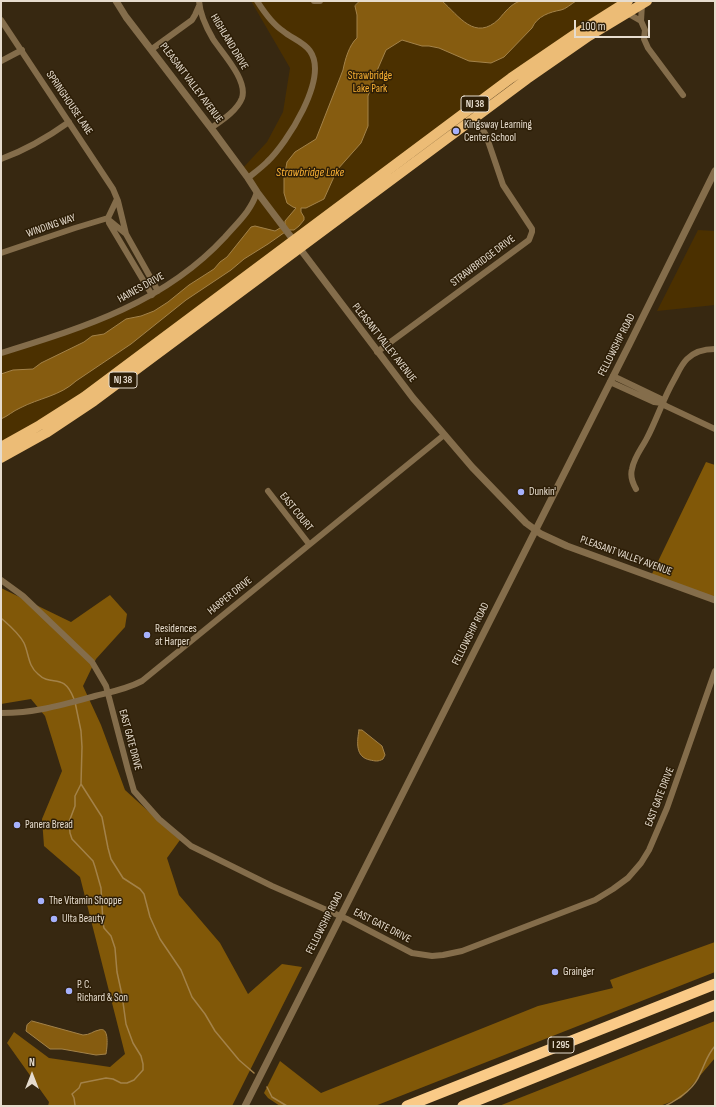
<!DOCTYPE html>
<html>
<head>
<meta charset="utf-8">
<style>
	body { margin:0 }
	#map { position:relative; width:716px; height:1107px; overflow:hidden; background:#372811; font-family:"Sofia Sans Condensed",sans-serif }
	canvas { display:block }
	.frame { position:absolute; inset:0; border:2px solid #e6dcce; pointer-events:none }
	.north { position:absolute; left:12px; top:1055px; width:40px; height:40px; -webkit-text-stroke:3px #2d1e07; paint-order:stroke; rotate:0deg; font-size:11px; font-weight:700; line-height:16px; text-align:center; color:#e6dcce }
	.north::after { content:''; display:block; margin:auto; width:14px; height:18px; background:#e6dcce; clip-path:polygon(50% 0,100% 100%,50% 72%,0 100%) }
	.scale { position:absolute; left:574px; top:20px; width:76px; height:18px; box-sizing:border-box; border:2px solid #e6dcce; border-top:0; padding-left:5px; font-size:12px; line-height:14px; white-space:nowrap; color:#e6dcce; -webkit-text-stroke:3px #2d1e07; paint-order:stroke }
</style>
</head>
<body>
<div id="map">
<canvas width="716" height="1107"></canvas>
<div class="frame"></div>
<div class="north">N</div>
<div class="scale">100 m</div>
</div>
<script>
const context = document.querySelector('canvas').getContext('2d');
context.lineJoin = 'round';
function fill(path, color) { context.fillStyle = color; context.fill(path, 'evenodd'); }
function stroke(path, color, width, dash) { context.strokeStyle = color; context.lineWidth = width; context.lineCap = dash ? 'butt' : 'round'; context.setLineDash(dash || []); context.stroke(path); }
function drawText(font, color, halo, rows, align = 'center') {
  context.font = font + ' "Sofia Sans Condensed",sans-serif'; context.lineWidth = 3; context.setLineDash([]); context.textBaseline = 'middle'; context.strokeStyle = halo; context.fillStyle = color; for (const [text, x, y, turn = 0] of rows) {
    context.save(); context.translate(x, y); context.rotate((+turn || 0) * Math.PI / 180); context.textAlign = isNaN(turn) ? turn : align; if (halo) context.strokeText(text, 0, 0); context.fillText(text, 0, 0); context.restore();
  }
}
const green = new Path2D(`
	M 251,1 L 628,1 L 605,15 L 110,378 L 1,447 L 1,353 L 121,311 L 196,265 L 251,207 L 257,192 L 241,170 L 267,142 L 283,112 L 290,68 Z
	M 698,230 L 715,231 L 715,305 L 657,311 Z`);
const forest = new Path2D(`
	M 706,462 L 715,465 L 715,602 L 650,578 Z
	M 1,588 L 71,622 L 110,595 L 127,614 L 125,627 L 96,659 L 83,686 L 101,725 L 125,790 L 180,840 L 167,858 L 179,895 L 220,943 L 248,994 L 282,964 L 302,967 L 232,1106 L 48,1106 L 49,1102 L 7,1043 L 14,1032 L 49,1058 L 110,1067 L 125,1054 L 80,877 L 44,846 L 42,819 L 62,771 L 45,716 L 31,699 L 1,704 Z
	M 715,942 L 715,972 L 375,1106 L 280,1106 L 268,1098 L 264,1093 L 280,1061 L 321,1093 L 538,1006 L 613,988 L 610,980 Z
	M 715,1021 L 715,1058 L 681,1098 L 660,1106 L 499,1106 Z`);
const water = new Path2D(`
	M 360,1 L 442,1 C 459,16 475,42 499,19 C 505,12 511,4 520,1 L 576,1 C 571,4 566,9 561,10 C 550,12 537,16 532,28 L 504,57 L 491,63 L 469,61 L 439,48 L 429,46 L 422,46 L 402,40 L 386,50 L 376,73 L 368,96 L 368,126 L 361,143 L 337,170 L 324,199 L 306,208 L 301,208 L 301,212 L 304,217 L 304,220 L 299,226 L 294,230 L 288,230 L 268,244 L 244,259 L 231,270 L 186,300 L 131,344 L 76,381 C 60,396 39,398 20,408 C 13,411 8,416 1,419 L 1,374 L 13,370 L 33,369 L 41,363 L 84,342 L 92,336 L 104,334 L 126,319 L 141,316 L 154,311 L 168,302 L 189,285 L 214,269 L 220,262 L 227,257 L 251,227 L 255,226 L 275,231 L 285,225 L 285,221 L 296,208 L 293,207 L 287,203 L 284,193 L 284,178 L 287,162 L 295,152 L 316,139 L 343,70 C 345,60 349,45 357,38 L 357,15 L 355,6 Z
	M 359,730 L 362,730 L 382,746 L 385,755 L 383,759 C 378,762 375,761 370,760 C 355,757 357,742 359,730 Z
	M 32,1021 L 83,1035 C 90,1035 93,1031 99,1030 C 110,1026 107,1048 106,1054 L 96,1055 L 62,1049 L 50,1049 L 26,1031 L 27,1025 Z`);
const stream = new Path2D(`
	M 1,618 C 9,625 19,633 24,643 C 29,654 28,666 38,674 C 52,688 63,671 74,699
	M 75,702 L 81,731 L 82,747 L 81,784 L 102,817 L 108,848 L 111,859 L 123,878 L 140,889 L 144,894 L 150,917 L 160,939 L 181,970 L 192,997 L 205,1014 L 215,1031 L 239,1060 L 254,1073
	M 267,1087 L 272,1097 L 287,1106
	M 74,1106 L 75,1105 L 74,1098 L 72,1094 L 79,1088 L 81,1083 L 106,1078 L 113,1079 L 121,1083 L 127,1083 L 134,1080 L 143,1070 L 143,1064 L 141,1056 L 133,1043 L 126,1024 L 122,995 L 117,972 L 115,948 L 111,936 L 104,928 L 103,923 L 101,888 L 95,867 L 93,861 L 72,839 L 70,833 L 69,822 L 75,806 L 75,796 L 81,784
	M 665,1106 C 679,1099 694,1089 700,1074 C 705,1064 707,1055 715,1046`);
const minor = new Path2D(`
	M 199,1 C 200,15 206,27 213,39 C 222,53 248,80 242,98 C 237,111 221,121 211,128
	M 314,1 L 320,1
	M 627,13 L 641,21 L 642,4
	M 1,20 L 113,189 L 118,201 L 126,234 L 158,291
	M 641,21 L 645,30 L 644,39 L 648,48 L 683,95
	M 152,49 L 192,20 L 195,15 L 199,6
	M 1,61 L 22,50
	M 1,159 C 26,150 48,137 69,122
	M 248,178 C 254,173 261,168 267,162 C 287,143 329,78 310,51 C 304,42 291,38 283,31 C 272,24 264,12 257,1
	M 117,199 L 108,218 L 109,223 L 152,295
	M 109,220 L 126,234
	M 1,253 L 75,228 L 108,218
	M 377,352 L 529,240 L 532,232 L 532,229 L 503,185 L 486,135 L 475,117
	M 1,353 C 85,327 164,303 225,237 C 238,222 251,211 257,192
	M 613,376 L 661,399 L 662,403 L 666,406 L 715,429
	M 610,382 L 654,402 L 662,403
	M 636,489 C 632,482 630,476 632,469 C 634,457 642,448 647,438 C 657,419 663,399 674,380 C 678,373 681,365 687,359 C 695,351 704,349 715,349
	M 268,491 L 309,544
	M 1,580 L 23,596 L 92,662 L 106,686 L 128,770 L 134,791 L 159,819 L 191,846 L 272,886 L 347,919 L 412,953 L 432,956 L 443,955 L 462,951 L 595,900 L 613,889 L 628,878 L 641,863 L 649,850 L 667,808 L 715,671
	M 1,713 C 35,713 62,705 95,696 C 111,692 127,689 142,681 L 444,435`);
const tertiary = new Path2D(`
	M 116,1 L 126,17 L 211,128 L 248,178 L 257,192 L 413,398 L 472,467 L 526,523 L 541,534 L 567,546 L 715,600
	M 245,1106 L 629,345 L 715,171`);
const trunk = new Path2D(`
	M 1,447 L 40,425 L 84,397 L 511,78 L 574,35 L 628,1
	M 1,458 L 46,433 L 94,401 L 527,79 L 589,36 L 647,1`);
const motorway = new Path2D(`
	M 407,1106 L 715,984
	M 463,1106 L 715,1005`);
const markers = [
	[456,131,4,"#a6b1fc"],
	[521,492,4,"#a6b1fc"],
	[147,635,4,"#a6b1fc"],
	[17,825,4,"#a6b1fc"],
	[41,901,4,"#a6b1fc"],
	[54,919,4,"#a6b1fc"],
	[555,972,4,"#a6b1fc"],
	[69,991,4,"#a6b1fc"]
];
const shields = [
	[475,104,28],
	[123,380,28],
	[561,1045,26]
];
const shieldNames = [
	["NJ 38",475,104],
	["NJ 38",123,380],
	["I 295",561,1045]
];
const streetNames = [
	["HIGHLAND DRIVE",229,42,59],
	["PLEASANT VALLEY AVENUE",191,83,53],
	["SPRINGHOUSE LANE",69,103,56],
	["WINDING WAY",51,226,-19],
	["STRAWBRIDGE DRIVE",483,261,-37],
	["HAINES DRIVE",141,288,-29],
	["PLEASANT VALLEY AVENUE",384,343,52],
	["FELLOWSHIP ROAD",617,345,-63],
	["EAST COURT",296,512,51],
	["PLEASANT VALLEY AVENUE",626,556,20],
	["HARPER DRIVE",230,596,-39],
	["FELLOWSHIP ROAD",471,634,-63],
	["EAST GATE DRIVE",130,740,75],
	["EAST GATE DRIVE",660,797,-69],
	["FELLOWSHIP ROAD",325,923,-63],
	["EAST GATE DRIVE",382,926,27]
];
const parkNames = [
	["Strawbridge",370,76],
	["Lake Park",370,89]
];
const poiNames = [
	["Kingsway Learning",464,125],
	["Center School",464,138],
	["Dunkin'",529,492],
	["Residences",155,629],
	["at Harper",155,642],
	["Panera Bread",25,825],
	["The Vitamin Shoppe",49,901],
	["Ulta Beauty",62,919],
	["Grainger",563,972],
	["P. C.",77,985],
	["Richard & Son",77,998]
];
const waterNames = [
	["Strawbridge Lake",310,173]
];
fill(green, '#4b3000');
fill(forest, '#815808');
fill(water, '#865c10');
stroke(water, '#a38249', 1);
stroke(stream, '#a38249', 1.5);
stroke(minor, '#846d4b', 6);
stroke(tertiary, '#846d4b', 7);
stroke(trunk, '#ecbc76', 10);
stroke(motorway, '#faca87', 11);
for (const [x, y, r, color] of markers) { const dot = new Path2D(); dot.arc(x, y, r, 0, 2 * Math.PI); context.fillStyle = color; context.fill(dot); stroke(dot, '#2d1e07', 1.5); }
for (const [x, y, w] of shields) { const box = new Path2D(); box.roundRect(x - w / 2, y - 8, w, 16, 3); context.fillStyle = '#2d1e07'; context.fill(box); stroke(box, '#e6dcce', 1); }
drawText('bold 10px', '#e6dcce', null, shieldNames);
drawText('11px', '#e6dcce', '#2d1e07', streetNames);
drawText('11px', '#f9b032', '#2d1e07', parkNames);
drawText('11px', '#e6dcce', '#2d1e07', poiNames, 'left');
drawText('italic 12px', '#fdb336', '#2d1e07', waterNames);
</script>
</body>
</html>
